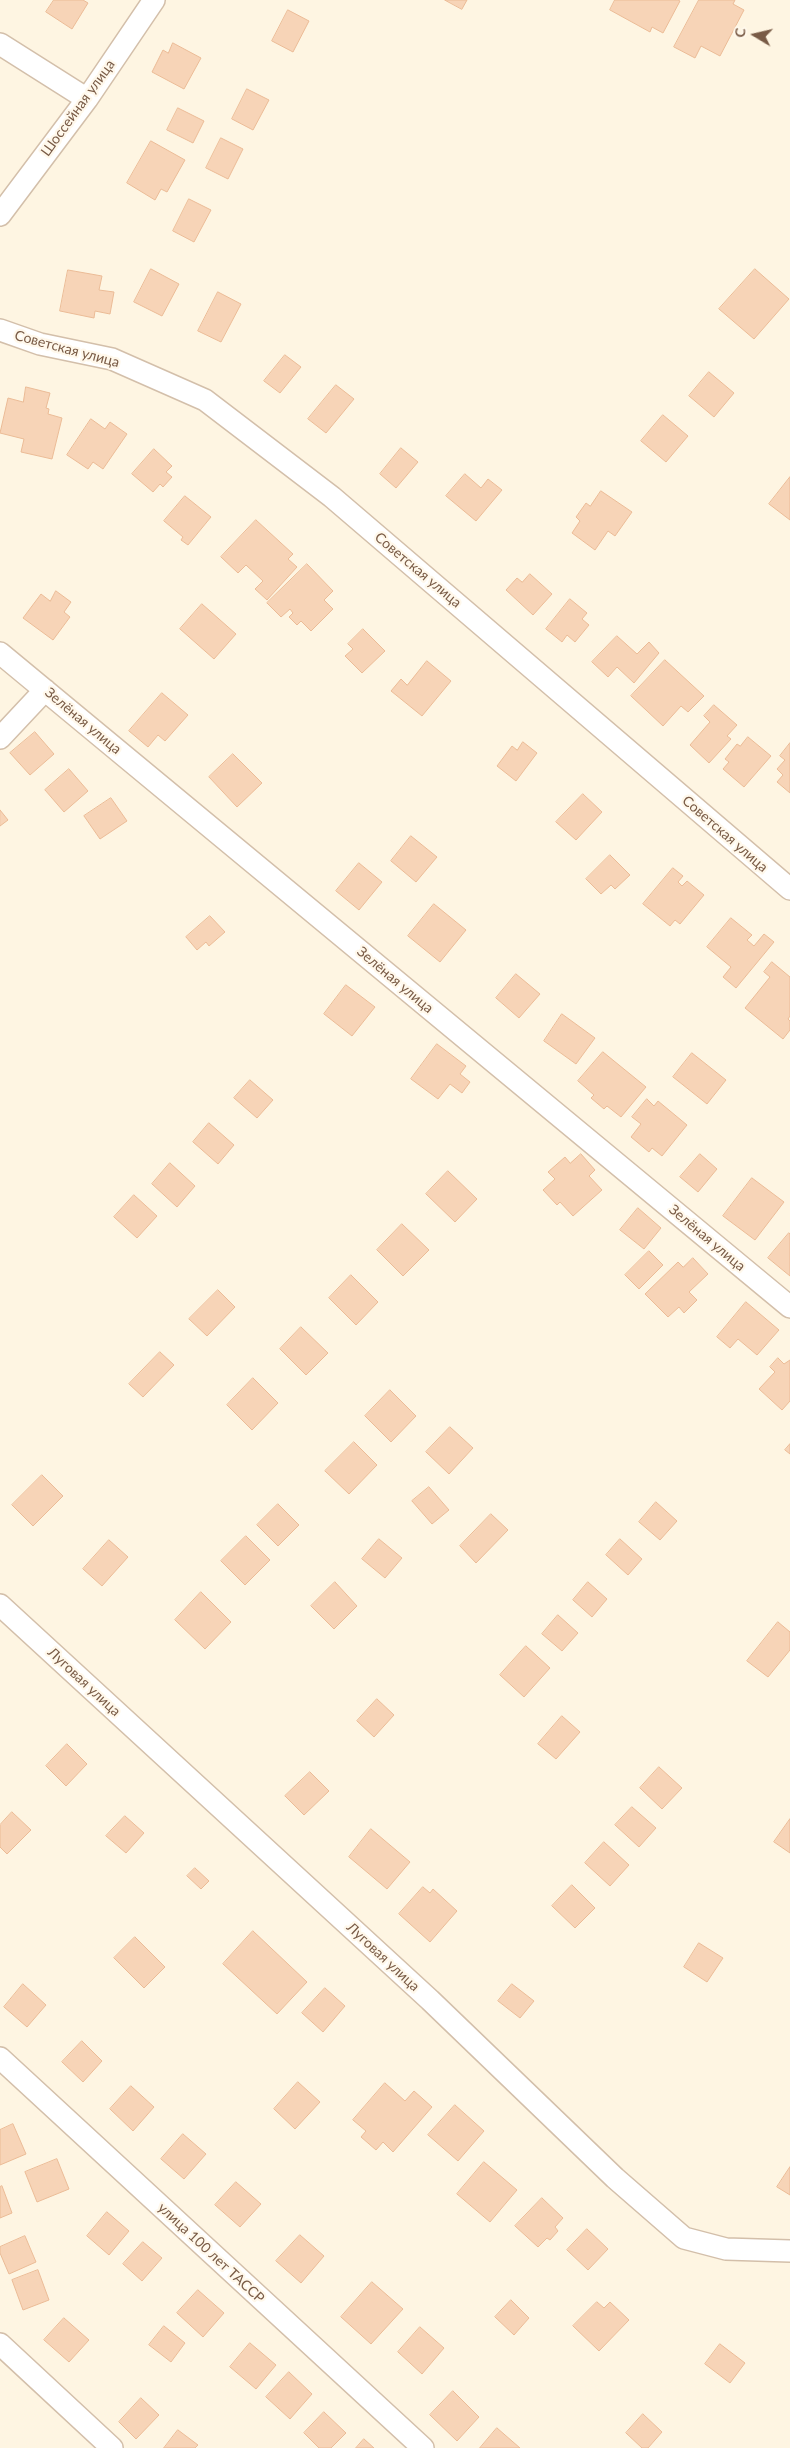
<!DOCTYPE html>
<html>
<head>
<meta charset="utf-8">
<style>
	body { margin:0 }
	#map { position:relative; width:790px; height:2448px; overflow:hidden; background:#fef5e2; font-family:Lato,sans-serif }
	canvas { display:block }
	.north { position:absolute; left:730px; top:10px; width:50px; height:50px; -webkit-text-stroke:4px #fff8eb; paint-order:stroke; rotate:279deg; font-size:14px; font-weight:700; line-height:20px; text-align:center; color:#795b46 }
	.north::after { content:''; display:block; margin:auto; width:18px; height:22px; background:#795b46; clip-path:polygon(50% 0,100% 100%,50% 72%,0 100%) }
</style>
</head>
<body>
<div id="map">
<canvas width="790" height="2448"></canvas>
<div class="north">С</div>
</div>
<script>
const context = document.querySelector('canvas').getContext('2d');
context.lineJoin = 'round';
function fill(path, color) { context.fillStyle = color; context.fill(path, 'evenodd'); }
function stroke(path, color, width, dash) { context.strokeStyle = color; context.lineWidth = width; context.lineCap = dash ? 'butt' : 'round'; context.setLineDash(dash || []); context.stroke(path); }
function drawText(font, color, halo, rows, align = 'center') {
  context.font = font + ' Lato,sans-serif'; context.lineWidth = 4.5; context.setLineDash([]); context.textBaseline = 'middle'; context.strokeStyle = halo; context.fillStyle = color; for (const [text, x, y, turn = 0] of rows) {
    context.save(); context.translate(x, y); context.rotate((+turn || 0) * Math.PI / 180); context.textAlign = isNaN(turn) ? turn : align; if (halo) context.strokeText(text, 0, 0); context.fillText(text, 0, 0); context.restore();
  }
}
const building = new Path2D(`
	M 54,0 L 83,0 L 88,3 L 72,29 L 46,12 Z
	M 445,0 L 467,0 L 462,9 Z
	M 615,0 L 678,0 L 680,1 L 663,33 L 652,27 L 650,32 L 610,10 Z
	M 699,0 L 735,0 L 733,4 L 744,10 L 720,56 L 701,46 L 695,58 L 674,47 Z
	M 288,10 L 309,21 L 293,52 L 272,41 Z
	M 173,43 L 201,58 L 184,89 L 152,72 L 163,50 L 168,53 Z
	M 247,89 L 269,100 L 253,130 L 232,119 Z
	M 178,108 L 204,121 L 193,143 L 167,130 Z
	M 221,138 L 243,149 L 228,179 L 206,168 Z
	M 151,141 L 185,160 L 167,192 L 161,189 L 155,200 L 127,183 Z
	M 189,199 L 211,210 L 194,242 L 173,231 Z
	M 151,269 L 179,284 L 162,316 L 134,302 Z
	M 755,269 L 789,299 L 754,339 L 719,309 Z
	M 68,270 L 102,276 L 99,290 L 114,292 L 110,314 L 95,311 L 94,318 L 60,311 Z
	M 218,292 L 241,304 L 221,342 L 198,331 Z
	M 285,355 L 301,367 L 280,393 L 264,381 Z
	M 709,372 L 734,393 L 714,417 L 689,396 Z
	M 336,385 L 354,399 L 326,433 L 308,419 Z
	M 26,387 L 50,393 L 46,408 L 49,409 L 48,414 L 62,418 L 52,459 L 21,452 L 24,439 L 0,433 L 8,398 L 23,402 Z
	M 663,415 L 688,436 L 666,462 L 641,441 Z
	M 91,419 L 105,429 L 110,422 L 127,434 L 103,469 L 93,462 L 88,469 L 67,455 Z
	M 401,448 L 418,462 L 396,488 L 380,474 Z
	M 154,449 L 172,466 L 166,472 L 172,477 L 163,487 L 160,484 L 153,492 L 132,474 Z
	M 465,474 L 481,488 L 488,479 L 502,490 L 476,521 L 446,496 Z
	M 790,477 L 790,520 L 769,504 Z
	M 601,491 L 632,512 L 615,536 L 608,531 L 595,550 L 572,533 L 580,521 L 576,517 L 586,503 L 590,506 Z
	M 185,496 L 211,517 L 188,545 L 181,540 L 183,537 L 164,521 Z
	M 256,520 L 293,554 L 288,559 L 297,567 L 267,600 L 255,589 L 263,581 L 246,565 L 238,573 L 221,557 Z
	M 307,564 L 333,591 L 324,600 L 333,609 L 311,631 L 301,621 L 297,625 L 289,617 L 293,613 L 290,609 L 281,617 L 267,603 Z
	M 530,574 L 552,594 L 533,615 L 506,590 L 517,578 L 522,582 Z
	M 56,591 L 71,602 L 64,612 L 70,617 L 53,640 L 23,618 L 41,594 L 50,601 Z
	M 570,599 L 587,613 L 582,619 L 589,625 L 575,642 L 567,635 L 562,642 L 546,629 Z
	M 202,604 L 236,634 L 214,659 L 180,629 Z
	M 363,629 L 385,651 L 362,673 L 345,656 L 353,649 L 348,644 Z
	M 617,636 L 637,654 L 649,642 L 659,653 L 634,683 L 617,667 L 608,677 L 592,662 Z
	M 665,660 L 704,696 L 688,712 L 681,706 L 663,726 L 631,696 Z
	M 427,661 L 451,681 L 422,716 L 391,691 L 401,679 L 407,685 Z
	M 162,693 L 188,715 L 165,741 L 158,735 L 148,747 L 129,731 Z
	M 714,705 L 737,725 L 727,736 L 731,739 L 709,763 L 690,745 L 710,722 L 704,716 Z
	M 35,732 L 54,754 L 30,775 L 10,753 Z
	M 748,737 L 771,756 L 744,787 L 723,769 L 729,762 L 725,759 L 737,744 L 740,746 Z
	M 523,742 L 537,753 L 516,781 L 497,766 L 512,746 L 517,750 Z
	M 790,743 L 790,793 L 777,782 L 783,775 L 777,769 L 785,760 L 780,756 Z
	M 233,754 L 262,783 L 237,807 L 209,777 Z
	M 69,769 L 88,791 L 64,812 L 45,790 Z
	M 583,794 L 602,812 L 576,840 L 556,822 Z
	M 111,798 L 127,821 L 100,839 L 84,816 Z
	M 0,810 L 8,820 L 0,826 Z
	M 411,836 L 437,857 L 416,882 L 391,861 Z
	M 610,855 L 630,875 L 615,889 L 611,885 L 601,894 L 586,879 Z
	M 359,863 L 382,882 L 359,910 L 336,891 Z
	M 673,868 L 683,876 L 678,882 L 682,886 L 687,881 L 704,895 L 680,924 L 675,920 L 670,926 L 643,904 Z
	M 434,904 L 466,930 L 440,962 L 408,936 Z
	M 210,916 L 225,932 L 209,946 L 206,942 L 197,950 L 186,937 Z
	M 731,918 L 752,935 L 747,940 L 754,946 L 764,934 L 774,942 L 736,988 L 723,977 L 731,967 L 707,947 Z
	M 772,962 L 790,977 L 790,1016 L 788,1019 L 790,1021 L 790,1030 L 783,1039 L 745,1008 L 770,977 L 764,972 Z
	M 516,974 L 540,994 L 519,1018 L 496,998 Z
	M 346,985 L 375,1007 L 352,1036 L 324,1014 Z
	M 562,1014 L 595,1038 L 576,1064 L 544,1041 Z
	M 437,1044 L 466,1066 L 460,1074 L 470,1082 L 462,1093 L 450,1084 L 438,1099 L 411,1079 Z
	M 603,1052 L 646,1087 L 621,1117 L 607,1106 L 604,1109 L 591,1098 L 594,1095 L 578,1081 Z
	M 692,1053 L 726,1080 L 707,1104 L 673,1077 Z
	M 250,1080 L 273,1100 L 257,1118 L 234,1098 Z
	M 647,1099 L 654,1106 L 658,1101 L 687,1125 L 662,1156 L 652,1148 L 649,1152 L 631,1137 L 641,1124 L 632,1117 Z
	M 209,1123 L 234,1145 L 218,1164 L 193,1142 Z
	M 581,1154 L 595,1170 L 589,1176 L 602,1190 L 573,1216 L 560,1202 L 557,1205 L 543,1190 L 555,1179 L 548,1172 L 565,1157 L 570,1163 Z
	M 700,1154 L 717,1169 L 698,1192 L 680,1177 Z
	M 170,1163 L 195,1186 L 177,1207 L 152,1184 Z
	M 448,1171 L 477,1199 L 455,1222 L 426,1194 Z
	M 752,1178 L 784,1202 L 755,1240 L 723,1216 Z
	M 134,1195 L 157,1216 L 137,1238 L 114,1217 Z
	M 638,1208 L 661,1228 L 644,1249 L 620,1230 Z
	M 402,1224 L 429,1250 L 403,1276 L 377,1250 Z
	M 789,1233 L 790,1234 L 790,1276 L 768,1258 Z
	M 649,1251 L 663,1265 L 639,1289 L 625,1275 Z
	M 693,1258 L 708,1274 L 689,1292 L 697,1300 L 684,1313 L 679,1307 L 668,1317 L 645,1294 L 678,1262 L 683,1267 Z
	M 351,1275 L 378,1302 L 356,1325 L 329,1298 Z
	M 218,1290 L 235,1307 L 207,1336 L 189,1319 Z
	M 746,1302 L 779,1330 L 757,1355 L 738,1339 L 730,1348 L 717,1337 Z
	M 301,1327 L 328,1353 L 306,1375 L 280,1349 Z
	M 160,1352 L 174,1365 L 143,1397 L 129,1384 Z
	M 778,1358 L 784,1364 L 790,1360 L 790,1401 L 782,1410 L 759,1389 L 775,1372 L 770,1367 Z
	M 253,1378 L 278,1403 L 252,1430 L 227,1405 Z
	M 390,1390 L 416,1416 L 391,1442 L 365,1416 Z
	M 450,1427 L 473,1448 L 449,1474 L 426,1452 Z
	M 354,1442 L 377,1465 L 349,1494 L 325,1471 Z
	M 790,1444 L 790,1454 L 785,1450 Z
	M 42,1475 L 63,1496 L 33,1526 L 12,1505 Z
	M 429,1487 L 449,1510 L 432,1524 L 412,1501 Z
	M 656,1502 L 677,1521 L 660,1540 L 639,1522 Z
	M 278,1504 L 299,1525 L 278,1546 L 257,1525 Z
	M 491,1514 L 508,1530 L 476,1563 L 460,1546 Z
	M 246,1536 L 270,1560 L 245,1585 L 221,1561 Z
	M 379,1539 L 402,1558 L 385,1578 L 362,1559 Z
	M 620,1539 L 642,1559 L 628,1575 L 606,1555 Z
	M 109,1540 L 128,1557 L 102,1586 L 83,1569 Z
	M 335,1582 L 357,1606 L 334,1629 L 311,1606 Z
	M 588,1582 L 607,1599 L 592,1617 L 573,1600 Z
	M 201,1592 L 231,1622 L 205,1649 L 175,1620 Z
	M 558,1615 L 578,1633 L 562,1651 L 542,1634 Z
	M 778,1622 L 790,1632 L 790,1650 L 768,1677 L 747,1661 Z
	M 526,1646 L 550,1668 L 524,1697 L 500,1675 Z
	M 377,1699 L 394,1715 L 374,1737 L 357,1721 Z
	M 562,1716 L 580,1732 L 556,1759 L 538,1744 Z
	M 67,1744 L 87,1764 L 66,1786 L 46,1766 Z
	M 659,1767 L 682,1788 L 662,1809 L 640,1788 Z
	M 310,1772 L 329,1791 L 304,1815 L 285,1796 Z
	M 632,1807 L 656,1828 L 639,1847 L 615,1825 Z
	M 12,1812 L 31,1830 L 7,1854 L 0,1847 L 0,1825 Z
	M 125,1816 L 144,1833 L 126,1853 L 106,1836 Z
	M 790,1819 L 790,1853 L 774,1842 Z
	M 371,1829 L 410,1862 L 387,1889 L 349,1857 Z
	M 604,1842 L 629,1865 L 610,1886 L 585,1863 Z
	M 195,1868 L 209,1881 L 201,1889 L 187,1876 Z
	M 572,1885 L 595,1908 L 575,1928 L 552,1906 Z
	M 423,1887 L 430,1893 L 433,1889 L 457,1911 L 430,1942 L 399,1914 Z
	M 253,1931 L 307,1982 L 277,2014 L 223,1964 Z
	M 135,1937 L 165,1967 L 144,1988 L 114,1958 Z
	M 699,1943 L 723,1958 L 707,1982 L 684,1967 Z
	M 23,1984 L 46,2005 L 27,2027 L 4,2007 Z
	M 512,1984 L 534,2001 L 520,2018 L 498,2001 Z
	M 325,1988 L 345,2006 L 323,2032 L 302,2013 Z
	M 82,2041 L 102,2061 L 83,2082 L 62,2062 Z
	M 298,2082 L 320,2102 L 295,2129 L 274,2109 Z
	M 385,2083 L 405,2101 L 414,2091 L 432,2107 L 393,2152 L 383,2142 L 376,2150 L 361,2137 L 366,2131 L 353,2120 Z
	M 131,2086 L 154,2107 L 133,2131 L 110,2109 Z
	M 455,2105 L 484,2131 L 458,2161 L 428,2135 Z
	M 13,2124 L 26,2154 L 0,2165 L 0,2130 Z
	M 183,2134 L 206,2154 L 184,2179 L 161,2159 Z
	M 57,2159 L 69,2189 L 37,2202 L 25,2172 Z
	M 484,2162 L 517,2190 L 490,2222 L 457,2194 Z
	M 790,2167 L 790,2195 L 777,2187 Z
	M 236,2182 L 261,2204 L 240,2227 L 215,2205 Z
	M 2,2186 L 12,2213 L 0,2218 L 0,2187 Z
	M 542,2198 L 563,2218 L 555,2227 L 558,2231 L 550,2240 L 547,2238 L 538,2247 L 515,2226 Z
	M 107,2212 L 129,2231 L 109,2255 L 87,2236 Z
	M 587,2229 L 608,2249 L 588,2270 L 567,2250 Z
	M 300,2235 L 324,2256 L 301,2283 L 276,2261 Z
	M 25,2236 L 36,2262 L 9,2274 L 0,2253 L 0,2247 Z
	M 143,2242 L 162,2258 L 142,2281 L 123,2264 Z
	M 38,2270 L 49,2300 L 23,2310 L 12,2280 Z
	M 372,2282 L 403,2309 L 371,2344 L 341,2317 Z
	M 198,2290 L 224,2313 L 203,2337 L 177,2313 Z
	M 511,2300 L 529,2318 L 514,2335 L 495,2317 Z
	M 597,2302 L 604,2308 L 610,2302 L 629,2320 L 599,2351 L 573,2326 Z
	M 64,2318 L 89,2340 L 69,2362 L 44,2340 Z
	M 164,2326 L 185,2343 L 171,2362 L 149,2345 Z
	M 420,2327 L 444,2348 L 422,2374 L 398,2352 Z
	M 250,2343 L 276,2365 L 256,2389 L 230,2367 Z
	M 720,2344 L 745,2363 L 730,2383 L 705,2364 Z
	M 289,2372 L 312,2394 L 290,2419 L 266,2397 Z
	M 453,2391 L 479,2417 L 457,2441 L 430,2415 Z
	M 141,2398 L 159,2415 L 136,2439 L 119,2422 Z
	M 324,2412 L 346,2433 L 331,2448 L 319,2448 L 304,2433 Z
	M 643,2414 L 662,2432 L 648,2448 L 642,2448 L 626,2433 Z
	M 497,2428 L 520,2448 L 480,2448 Z
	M 178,2430 L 198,2445 L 195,2448 L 164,2448 Z
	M 364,2439 L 374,2448 L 356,2448 Z`);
const minor = new Path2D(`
	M 0,44 L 87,99
	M 0,215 L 87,99 L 154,0
	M 0,330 L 40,344 L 112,359 L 205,400 L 332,497 L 790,889
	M 0,653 L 790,1307
	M 0,738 L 45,690
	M 0,1605 L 430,2000 L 615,2178 L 684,2238 L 726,2249 L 790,2251
	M 0,2058 L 423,2448
	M 0,2344 L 112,2448`);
const streetNames = [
	["Шоссейная улица",78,108,-54],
	["Советская улица",67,349,15],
	["Советская улица",418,570,40],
	["Зелёная улица",83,721,40],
	["Советская улица",725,834,41],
	["Зелёная улица",395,980,40],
	["Зелёная улица",707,1238,40],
	["Луговая улица",84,1682,43],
	["Луговая улица",383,1957,43],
	["улица 100 лет ТАССР",211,2253,43]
];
fill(building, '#f7d4b7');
stroke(building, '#ebbb96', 1);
stroke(minor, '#d3bfaa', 24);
stroke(minor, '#fff', 21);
drawText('14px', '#795b46', '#fff8eb', streetNames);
</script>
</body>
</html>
